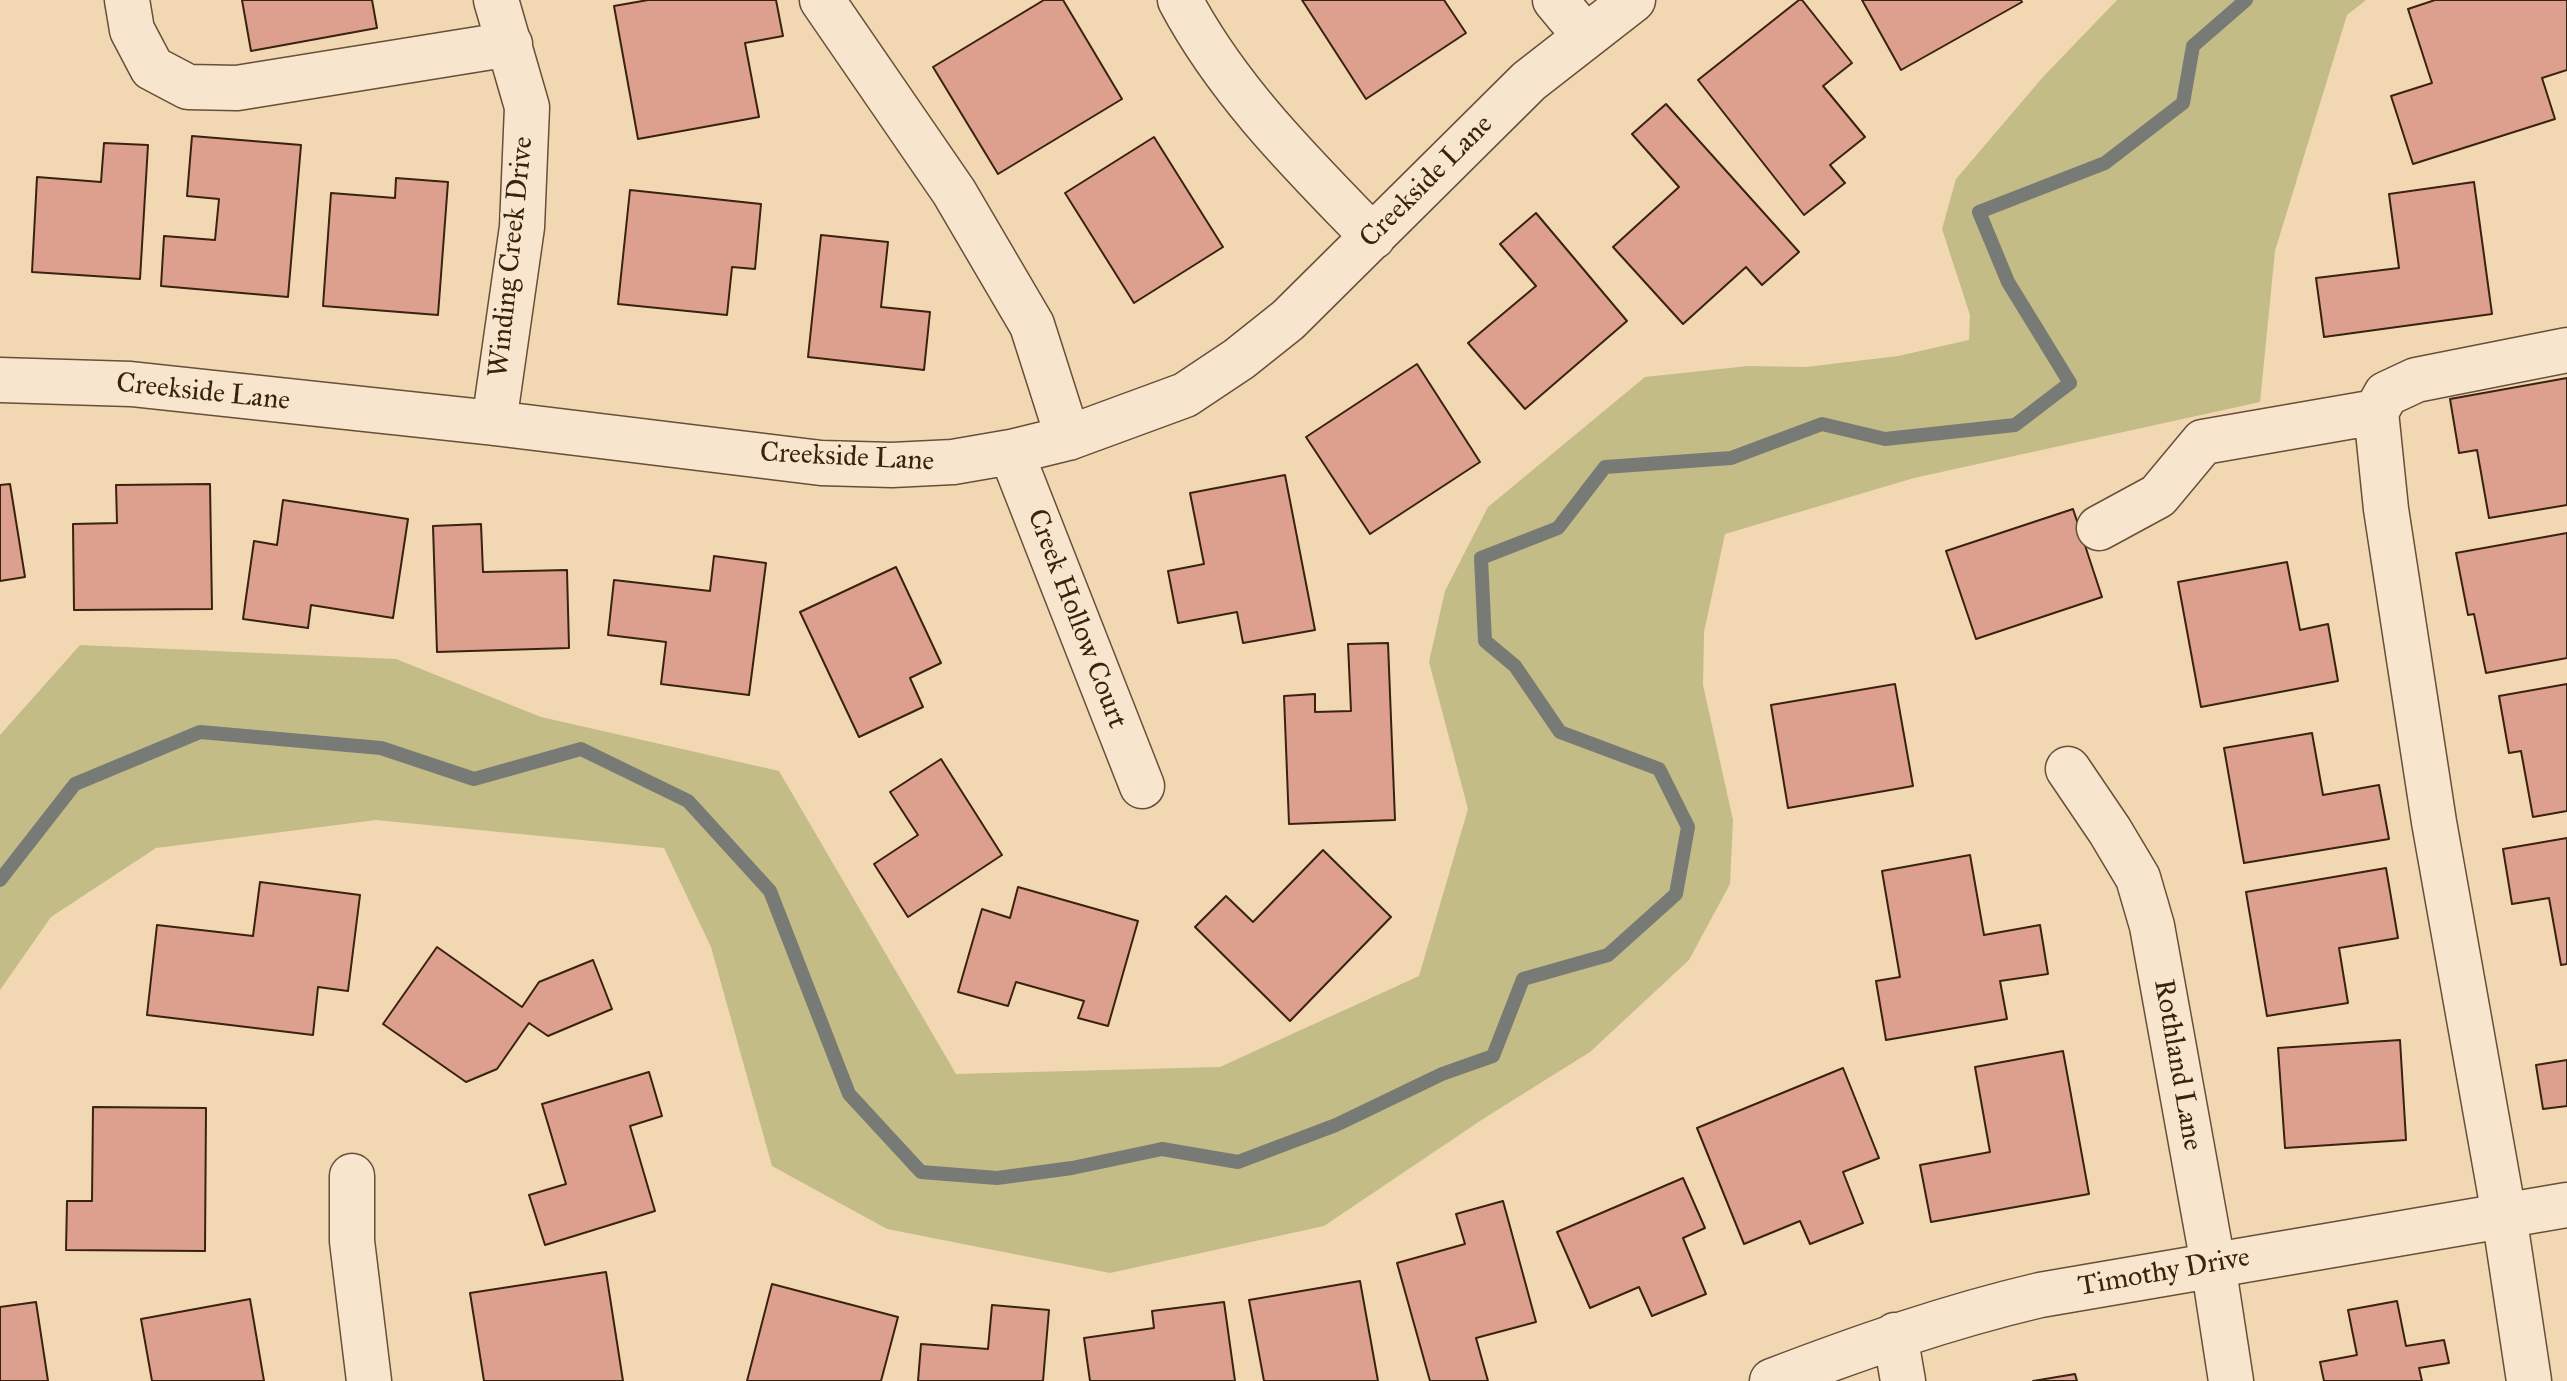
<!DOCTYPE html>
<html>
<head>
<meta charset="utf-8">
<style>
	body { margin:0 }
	canvas { display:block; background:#f2d7b3 }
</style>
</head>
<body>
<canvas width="2567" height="1381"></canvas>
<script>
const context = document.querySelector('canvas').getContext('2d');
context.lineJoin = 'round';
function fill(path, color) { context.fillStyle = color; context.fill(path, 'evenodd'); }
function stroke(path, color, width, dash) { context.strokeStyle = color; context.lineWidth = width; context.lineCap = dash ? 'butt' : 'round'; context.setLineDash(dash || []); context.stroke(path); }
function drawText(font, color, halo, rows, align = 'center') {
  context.font = font + ' "IM FELL Great Primer",serif'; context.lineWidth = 6; context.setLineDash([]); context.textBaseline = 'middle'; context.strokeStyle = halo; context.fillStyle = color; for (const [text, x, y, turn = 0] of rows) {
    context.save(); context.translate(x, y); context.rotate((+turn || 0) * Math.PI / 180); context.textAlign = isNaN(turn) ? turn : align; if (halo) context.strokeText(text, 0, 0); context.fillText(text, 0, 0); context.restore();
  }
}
const green = new Path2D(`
	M 2117,0 L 2366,0 L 2347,15 L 2275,251 L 2260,402 L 1914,478 L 1725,534 L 1704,632 L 1703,685 L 1733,820 L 1730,884 L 1689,960 L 1590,1052 L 1483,1119 L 1324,1226 L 1110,1273 L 887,1229 L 772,1166 L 711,947 L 664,848 L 376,820 L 156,848 L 51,917 L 0,990 L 0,735 L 80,645 L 396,659 L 541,717 L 779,771 L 956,1074 L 1220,1067 L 1419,976 L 1468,809 L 1429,662 L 1445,591 L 1488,507 L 1645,377 L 1748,366 L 1806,367 L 1898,356 L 1969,340 L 1970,315 L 1942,229 L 1956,179 L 2043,77 Z`);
const stream = new Path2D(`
	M 0,880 L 75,784 L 200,732 L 381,748 L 474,779 L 581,749 L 688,801 L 770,891 L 849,1094 L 921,1172 L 997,1178 L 1072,1168 L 1162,1149 L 1238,1162 L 1336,1125 L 1442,1074 L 1493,1056 L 1523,979 L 1608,955 L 1676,894 L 1688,827 L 1659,769 L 1560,732 L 1515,666 L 1485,641 L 1481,558 L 1558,528 L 1605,467 L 1731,458 L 1822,424 L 1885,439 L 2015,425 L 2070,383 L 2008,282 L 1979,212 L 2105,163 L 2183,103 L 2193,46 L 2246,0`);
const building = new Path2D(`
	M 242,0 L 372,0 L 377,28 L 251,51 Z
	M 648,0 L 776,0 L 783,36 L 745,43 L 759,117 L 638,139 L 614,6 Z
	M 1044,0 L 1063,0 L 1122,99 L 998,174 L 933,67 Z
	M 1302,0 L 1444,0 L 1466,33 L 1366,99 Z
	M 1799,0 L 1802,0 L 1852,63 L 1823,86 L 1865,137 L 1830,165 L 1845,183 L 1804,215 L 1698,80 Z
	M 1862,0 L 2021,0 L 2022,2 L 1901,70 Z
	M 2435,0 L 2567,0 L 2567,70 L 2542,78 L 2555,119 L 2413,164 L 2391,96 L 2432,83 L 2408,9 Z
	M 1666,104 L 1799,252 L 1762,285 L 1746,267 L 1683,324 L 1613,247 L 1679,187 L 1632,134 Z
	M 192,136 L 301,145 L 288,297 L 161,286 L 164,236 L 215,240 L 219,199 L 187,196 Z
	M 1154,137 L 1223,247 L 1134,303 L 1065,193 Z
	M 104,143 L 148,145 L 140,279 L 32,272 L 37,177 L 101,182 Z
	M 396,178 L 448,182 L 438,315 L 323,306 L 331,193 L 395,198 Z
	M 2474,182 L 2492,314 L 2324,337 L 2316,278 L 2399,268 L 2389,194 Z
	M 630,190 L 761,204 L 755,269 L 732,267 L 727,315 L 618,304 Z
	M 1536,213 L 1627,321 L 1525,409 L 1468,343 L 1536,286 L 1500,244 Z
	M 821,235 L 888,242 L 881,307 L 930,312 L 924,370 L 808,357 Z
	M 1417,364 L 1480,462 L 1370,534 L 1306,437 Z
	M 2567,378 L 2567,505 L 2489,518 L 2477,450 L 2459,453 L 2450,399 Z
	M 1285,475 L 1315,630 L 1243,643 L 1237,612 L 1178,623 L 1168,571 L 1204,564 L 1190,493 Z
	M 10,484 L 25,577 L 0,581 L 0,485 Z
	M 210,484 L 212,609 L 74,610 L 73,524 L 117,523 L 116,485 Z
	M 283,500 L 408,519 L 393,618 L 311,605 L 308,628 L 243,619 L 254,541 L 277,545 Z
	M 2073,509 L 2102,597 L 1976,639 L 1946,551 Z
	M 481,524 L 483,572 L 567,570 L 569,648 L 437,652 L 433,526 Z
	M 2567,533 L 2567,658 L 2486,673 L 2474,614 L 2468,615 L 2456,553 Z
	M 714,556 L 766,563 L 749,695 L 661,684 L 666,642 L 608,635 L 614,580 L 710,591 Z
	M 2287,562 L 2300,630 L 2328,624 L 2338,681 L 2201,707 L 2178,582 Z
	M 896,567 L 941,663 L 910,678 L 923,707 L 859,737 L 800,612 Z
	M 1388,643 L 1395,820 L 1289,824 L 1284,696 L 1315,694 L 1315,712 L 1351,711 L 1348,644 Z
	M 1895,684 L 1913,786 L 1788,808 L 1771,705 Z
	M 2567,684 L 2567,811 L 2533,817 L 2521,751 L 2509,753 L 2499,696 Z
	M 2312,733 L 2323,795 L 2379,785 L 2389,839 L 2244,863 L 2224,748 Z
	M 941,759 L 1002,855 L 908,917 L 874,864 L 918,835 L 890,792 Z
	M 2567,838 L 2567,964 L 2561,965 L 2549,898 L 2512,904 L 2503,849 Z
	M 1323,850 L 1391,917 L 1290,1021 L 1195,927 L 1226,896 L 1253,922 Z
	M 1970,855 L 1984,935 L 2040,925 L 2048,974 L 2000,981 L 2007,1019 L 1886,1040 L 1876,981 L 1900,977 L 1882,871 Z
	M 2386,868 L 2398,938 L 2339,948 L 2348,1003 L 2267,1016 L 2246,892 Z
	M 260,882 L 360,895 L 348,991 L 318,987 L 313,1035 L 147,1015 L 157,925 L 253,936 Z
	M 1018,887 L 1138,921 L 1108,1026 L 1078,1018 L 1084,1001 L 1016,982 L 1008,1006 L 958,992 L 982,909 L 1010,918 Z
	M 437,947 L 522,1007 L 539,982 L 593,960 L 612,1009 L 548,1036 L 529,1023 L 497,1069 L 466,1082 L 383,1024 Z
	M 2400,1040 L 2406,1140 L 2285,1148 L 2278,1048 Z
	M 2063,1051 L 2089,1194 L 1931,1222 L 1920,1165 L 1990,1152 L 1975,1067 Z
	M 2567,1060 L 2567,1106 L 2543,1109 L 2536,1065 Z
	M 1843,1068 L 1879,1158 L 1843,1172 L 1863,1223 L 1810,1244 L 1800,1221 L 1744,1244 L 1697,1128 Z
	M 649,1072 L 662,1116 L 630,1126 L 655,1211 L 545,1245 L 529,1195 L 566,1184 L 542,1104 Z
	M 93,1107 L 206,1108 L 205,1251 L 66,1250 L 67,1201 L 92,1201 Z
	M 1683,1178 L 1705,1228 L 1683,1238 L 1706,1294 L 1652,1316 L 1639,1287 L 1590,1308 L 1557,1232 Z
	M 1503,1201 L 1536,1322 L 1476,1338 L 1488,1381 L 1430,1381 L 1397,1263 L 1465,1244 L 1456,1214 Z
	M 606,1272 L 623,1381 L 484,1381 L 470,1293 Z
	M 1360,1281 L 1378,1381 L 1264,1381 L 1249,1300 Z
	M 772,1284 L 898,1317 L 881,1381 L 747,1381 Z
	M 250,1299 L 264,1381 L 152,1381 L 141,1319 Z
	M 2397,1301 L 2406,1346 L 2444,1340 L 2449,1363 L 2419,1368 L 2422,1381 L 2324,1381 L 2320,1362 L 2357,1355 L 2348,1310 Z
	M 36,1302 L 48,1381 L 0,1381 L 0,1307 Z
	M 1224,1302 L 1235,1381 L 1090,1381 L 1084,1338 L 1154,1328 L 1152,1311 Z
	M 992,1305 L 1049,1310 L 1043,1381 L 918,1381 L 921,1344 L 988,1349 Z
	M 2075,1374 L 2077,1381 L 2033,1381 Z`);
const minor = new Path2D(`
	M 127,0 L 132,30 L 152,68 L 188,87 L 237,88 L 510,44
	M 822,0 L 954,192 L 1032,325 L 1068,438
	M 1180,0 C 1228,91 1302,164 1373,237
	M 1555,0 L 1585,36
	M 0,380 L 131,384 L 494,423 L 821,463 L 892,465 L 953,462 L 1011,452 L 1068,438 L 1185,395 L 1239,359 L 1288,320 L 1529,81 L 1633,0
	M 494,423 L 522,227 L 527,107 L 496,0
	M 1011,452 L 1142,786
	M 2099,528 L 2158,496 L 2203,442 L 2376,412
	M 2068,769 L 2110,831 L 2138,878 L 2152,926 L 2213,1264 L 2231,1381
	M 352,1176 L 352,1241 L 369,1381
	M 1895,1335 L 1903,1381
	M 1772,1381 C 1861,1347 1947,1317 2040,1295 L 2567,1205
	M 2529,1381 L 2504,1215 L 2434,822 L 2386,509 L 2376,412 L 2386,394 L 2416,380 L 2567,350`);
const streetNames = [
	["Creekside Lane",1427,182,-45],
	["Winding Creek Drive",512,257,-84],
	["Creekside Lane",203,393,6],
	["Creekside Lane",847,458,3],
	["Creek Hollow Court",1076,619,69],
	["Rothland Lane",2177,1065,80],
	["Timothy Drive",2164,1273,-10]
];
fill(green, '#c3bc87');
stroke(stream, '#787b75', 14);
fill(building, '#dda08e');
stroke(building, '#39220f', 2);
stroke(minor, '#674f38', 47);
stroke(minor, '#f7e5ce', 44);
drawText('28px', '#39220f', '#f7e5ce', streetNames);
</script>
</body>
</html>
